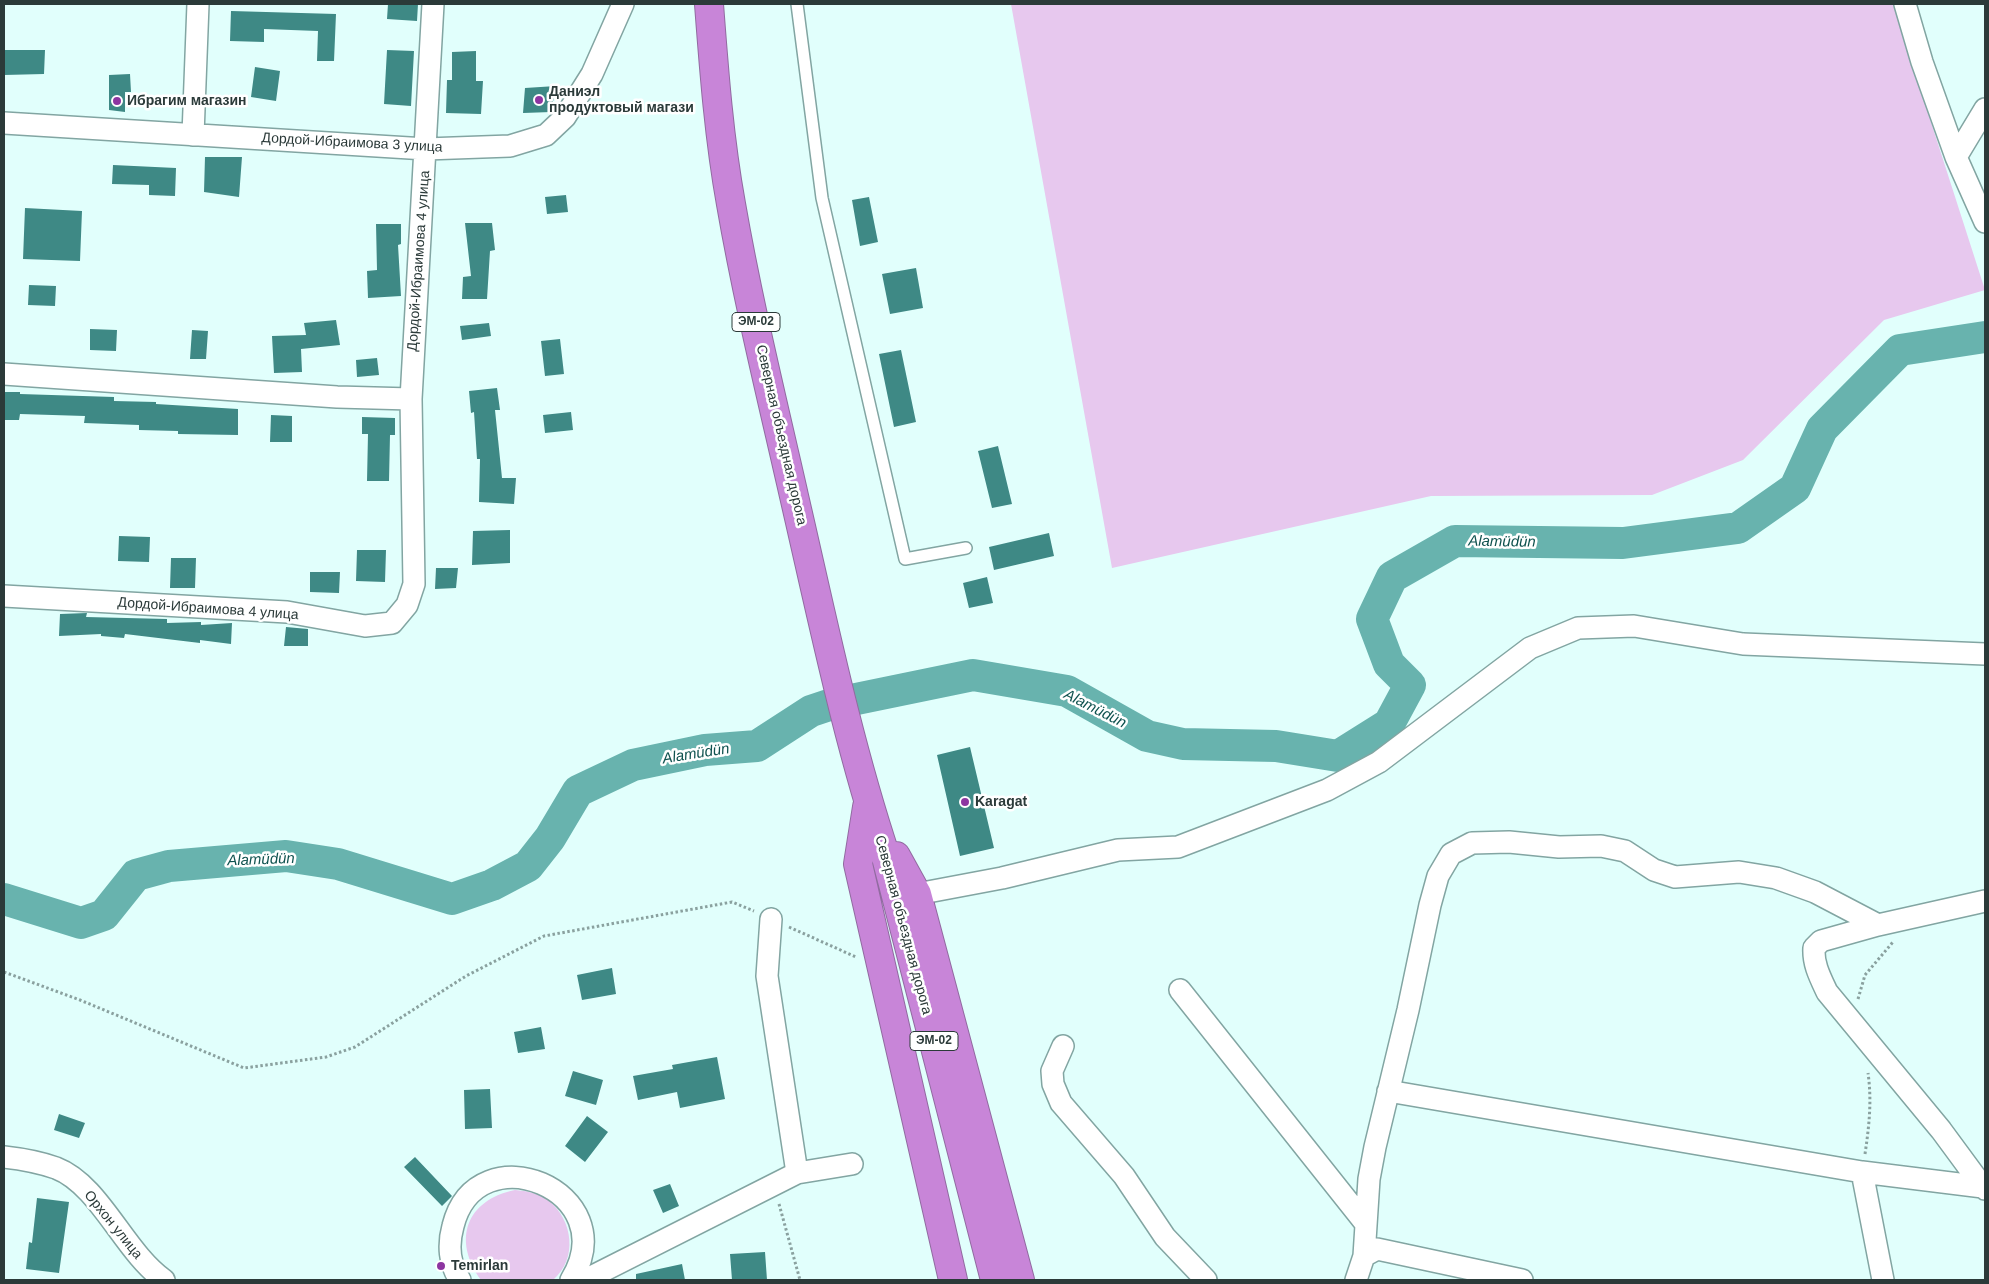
<!DOCTYPE html>
<html>
<head>
<meta charset="utf-8">
<style>
	body { margin:0 }
	#map { position:relative; width:1989px; height:1284px; overflow:hidden; background:#e1fffc; font-family:Helvetica,sans-serif }
	canvas { display:block }
	.frame { position:absolute; inset:0; border:5px solid #2b3a39; pointer-events:none }
</style>
</head>
<body>
<div id="map">
<canvas width="1989" height="1284"></canvas>
<div class="frame"></div>
</div>
<script>
const context = document.querySelector('canvas').getContext('2d');
context.lineJoin = 'round';
function fill(path, color) { context.fillStyle = color; context.fill(path, 'evenodd'); }
function stroke(path, color, width, dash) { context.strokeStyle = color; context.lineWidth = width; context.lineCap = dash ? 'butt' : 'round'; context.setLineDash(dash || []); context.stroke(path); }
function drawText(font, color, halo, rows, align = 'center') {
  context.font = font + ' Helvetica,sans-serif'; context.lineWidth = 5; context.setLineDash([]); context.textBaseline = 'middle'; context.strokeStyle = halo; context.fillStyle = color; for (const [text, x, y, turn = 0] of rows) {
    context.save(); context.translate(x, y); context.rotate((+turn || 0) * Math.PI / 180); context.textAlign = isNaN(turn) ? turn : align; if (halo) context.strokeText(text, 0, 0); context.fillText(text, 0, 0); context.restore();
  }
}
const green = new Path2D(`
	M 1011,4 L 1893,4 L 1985,290 L 1884,320 L 1743,460 L 1652,495 L 1431,496 L 1112,568 Z
	M 515,1190 C 527,1191 539,1193 549,1201 C 573,1220 578,1259 553,1280 L 481,1280 C 452,1240 466,1200 515,1190 Z`);
const river = new Path2D(`
	M 4,899 L 81,923 L 104,915 L 136,875 L 169,866 L 286,856 L 338,864 L 452,899 L 492,885 L 528,866 L 550,838 L 578,791 L 633,765 L 705,750 L 757,746 L 811,711 L 832,704 L 973,675 L 1067,691 L 1147,736 L 1183,744 L 1276,746 L 1338,756 L 1389,724 L 1410,685 L 1389,664 L 1372,619 L 1392,577 L 1455,541 L 1623,543 L 1738,528 L 1795,488 L 1822,429 L 1900,350 L 1985,337`);
const building = new Path2D(`
	M 388,4 L 418,4 L 417,21 L 387,19 Z
	M 231,11 L 336,14 L 334,61 L 317,61 L 318,31 L 264,29 L 264,42 L 230,41 Z
	M 4,50 L 45,50 L 44,74 L 4,75 Z
	M 387,50 L 414,51 L 411,106 L 384,104 Z
	M 476,51 L 476,81 L 483,81 L 481,114 L 446,113 L 447,80 L 452,80 L 452,52 Z
	M 255,67 L 280,71 L 276,101 L 251,97 Z
	M 130,74 L 131,92 L 125,92 L 125,112 L 109,110 L 109,75 Z
	M 556,86 L 551,112 L 523,113 L 525,88 Z
	M 205,157 L 242,157 L 239,197 L 204,192 Z
	M 113,165 L 176,168 L 175,196 L 149,195 L 149,185 L 112,184 Z
	M 566,195 L 568,212 L 547,214 L 545,197 Z
	M 869,197 L 878,242 L 860,246 L 852,200 Z
	M 25,208 L 82,211 L 80,261 L 23,259 Z
	M 465,223 L 492,223 L 495,250 L 490,251 L 487,299 L 462,299 L 463,277 L 471,276 Z
	M 376,224 L 401,224 L 401,244 L 398,245 L 401,296 L 368,298 L 367,271 L 377,270 Z
	M 916,268 L 923,308 L 890,314 L 882,274 Z
	M 29,285 L 56,286 L 55,306 L 28,305 Z
	M 336,320 L 340,345 L 301,349 L 302,372 L 274,373 L 272,336 L 306,335 L 304,323 Z
	M 489,323 L 491,336 L 462,340 L 460,326 Z
	M 90,329 L 117,330 L 116,351 L 90,350 Z
	M 192,330 L 208,331 L 206,359 L 190,359 Z
	M 560,339 L 564,374 L 545,376 L 541,341 Z
	M 901,350 L 916,422 L 894,427 L 879,354 Z
	M 377,358 L 379,375 L 357,377 L 356,360 Z
	M 497,388 L 500,410 L 495,410 L 502,478 L 516,478 L 514,504 L 479,502 L 480,459 L 477,459 L 474,412 L 471,413 L 469,391 Z
	M 4,392 L 20,392 L 20,394 L 114,397 L 114,401 L 156,402 L 156,404 L 238,409 L 238,435 L 178,434 L 178,431 L 139,430 L 139,425 L 84,423 L 85,416 L 20,414 L 19,420 L 4,420 Z
	M 571,412 L 573,430 L 545,433 L 543,415 Z
	M 271,415 L 292,416 L 292,442 L 270,442 Z
	M 362,417 L 395,418 L 395,435 L 390,435 L 389,481 L 367,481 L 368,434 L 362,434 Z
	M 998,446 L 1012,504 L 992,508 L 978,451 Z
	M 510,530 L 510,563 L 472,565 L 473,531 Z
	M 1049,533 L 1054,556 L 994,570 L 989,547 Z
	M 119,536 L 150,537 L 149,562 L 118,561 Z
	M 357,550 L 386,550 L 385,582 L 356,581 Z
	M 171,558 L 196,558 L 195,588 L 170,588 Z
	M 436,568 L 458,568 L 456,588 L 435,589 Z
	M 310,572 L 340,572 L 339,593 L 310,592 Z
	M 987,577 L 993,603 L 969,608 L 963,583 Z
	M 87,613 L 86,617 L 167,619 L 167,623 L 201,622 L 201,625 L 232,623 L 231,644 L 200,640 L 200,643 L 125,634 L 124,638 L 101,636 L 101,634 L 59,636 L 60,614 Z
	M 286,627 L 308,629 L 308,646 L 284,646 Z
	M 970,747 L 994,848 L 960,856 L 937,755 Z
	M 612,968 L 616,994 L 582,1000 L 577,975 Z
	M 541,1027 L 545,1049 L 518,1053 L 514,1032 Z
	M 717,1057 L 725,1099 L 680,1108 L 677,1092 L 638,1100 L 633,1076 L 673,1069 L 672,1065 Z
	M 573,1071 L 603,1080 L 596,1105 L 565,1096 Z
	M 490,1089 L 492,1128 L 465,1129 L 464,1090 Z
	M 59,1114 L 85,1123 L 79,1138 L 54,1130 Z
	M 587,1116 L 608,1132 L 585,1162 L 565,1146 Z
	M 415,1157 L 452,1196 L 442,1206 L 404,1167 Z
	M 670,1184 L 679,1206 L 663,1213 L 653,1190 Z
	M 37,1198 L 69,1202 L 59,1273 L 26,1269 L 29,1242 L 32,1243 Z
	M 765,1252 L 767,1280 L 732,1280 L 730,1254 Z
	M 682,1264 L 685,1280 L 636,1280 L 636,1274 Z`);
const path = new Path2D(`
	M 789,927 L 856,957
	M 4,972 L 80,1000 L 244,1068 L 326,1057 L 355,1047 L 466,976 L 544,936 L 732,902 L 754,911
	M 1858,999 L 1865,975 L 1893,942
	M 1865,1154 C 1869,1127 1872,1101 1868,1073
	M 779,1204 L 800,1280`);
const lane = new Path2D(`
	M 797,4 L 822,198 L 905,559 L 966,548`);
const street = new Path2D(`
	M 1905,4 L 1922,62 L 1956,157 L 1985,109
	M 4,123 L 426,149 L 510,146 L 546,135 L 565,117 L 592,74 L 623,4
	M 193,135 L 198,4
	M 1956,157 L 1985,222
	M 4,374 L 337,397 L 411,399
	M 4,596 L 287,612 L 365,626 L 392,623 L 407,605 L 414,584 L 411,399 L 433,4
	M 917,894 L 1002,878 L 1118,850 L 1178,847 L 1327,790 L 1379,762 L 1530,648 L 1578,628 L 1634,626 L 1743,644 L 1985,654
	M 771,919 L 767,976 L 797,1173
	M 1878,925 L 1821,941 L 1814,948 C 1813,964 1820,977 1827,992 L 1941,1130 L 1983,1187
	M 1180,990 L 1366,1224
	M 1063,1046 L 1052,1071 L 1053,1084 L 1061,1103 L 1124,1176 L 1165,1237 L 1206,1280
	M 1388,1091 L 1862,1172 L 1883,1280
	M 4,1157 C 22,1159 39,1162 56,1168 C 100,1185 124,1252 164,1280
	M 1862,1172 L 1983,1187 L 1985,1189
	M 1364,1256 L 1369,1179 L 1375,1147 L 1408,1010 L 1430,905 L 1438,876 L 1451,854 L 1472,843 L 1509,842 L 1559,847 L 1601,846 L 1625,851 L 1654,870 L 1675,877 L 1739,872 L 1776,878 L 1815,892 L 1878,925 L 1985,901
	M 460,1280 C 449,1264 448,1244 453,1226 C 477,1130 626,1191 571,1280
	M 585,1280 L 797,1173 L 852,1164
	M 1356,1280 L 1364,1256 L 1377,1249 L 1522,1280`);
const highway = new Path2D(`
	M 709,4 C 714,70 719,138 731,204 C 748,302 772,399 794,496 C 822,617 847,740 886,857 L 995,1280
	M 867,807 L 858,864 L 953,1280
	M 896,856 L 917,894 L 1020,1280`);
const markers = [
	[539,100,5,"#8d35a1"],
	[117,101,5,"#8d35a1"],
	[965,802,5,"#8d35a1"],
	[441,1266,5,"#8d35a1"]
];
const shields = [
	[756,322,48],
	[934,1041,48]
];
const shieldNames = [
	["ЭМ-02",756,322],
	["ЭМ-02",934,1041]
];
const poiNames = [
	["Даниэл",549,92],
	["продуктовый магази",549,108],
	["Ибрагим магазин",127,101],
	["Karagat",975,802],
	["Temirlan",451,1266]
];
const streetNames = [
	["Дордой-Ибраимова 3 улица",352,143,3],
	["Дордой-Ибраимова 4 улица",419,261,-86],
	["Северная объездная дорога",781,435,77],
	["Дордой-Ибраимова 4 улица",208,609,4],
	["Северная объездная дорога",903,925,75],
	["Орхон улица",113,1225,51]
];
const waterNames = [
	["Alamüdün",1502,542,1],
	["Alamüdün",1095,709,27],
	["Alamüdün",696,754,-9],
	["Alamüdün",261,860,-2]
];
fill(green, '#e7c8ee');
stroke(river, '#68b3ae', 32);
fill(building, '#3e8985');
stroke(lane, '#82a5a2', 14);
stroke(street, '#82a5a2', 24);
stroke(highway, '#916ba0', 30);
stroke(path, '#8aa19f', 3, [2.5, 2.5]);
stroke(lane, '#fff', 11);
stroke(street, '#fff', 21);
stroke(highway, '#c885d8', 28);
for (const [x, y, r, color] of markers) { const dot = new Path2D(); dot.arc(x, y, r, 0, 2 * Math.PI); context.fillStyle = color; context.fill(dot); stroke(dot, '#fff', 2); }
for (const [x, y, w] of shields) { const box = new Path2D(); box.roundRect(x - w / 2, y - 9.5, w, 19, 4); context.fillStyle = '#fff'; context.fill(box); stroke(box, '#2b3a39', 1); }
drawText('bold 12px', '#2b3a39', null, shieldNames);
drawText('bold 14px', '#2b3a39', '#fff', poiNames, 'left');
drawText('14px', '#2b3a39', '#fff', streetNames);
drawText('italic 15px', '#0f524f', '#fff', waterNames);
</script>
</body>
</html>
